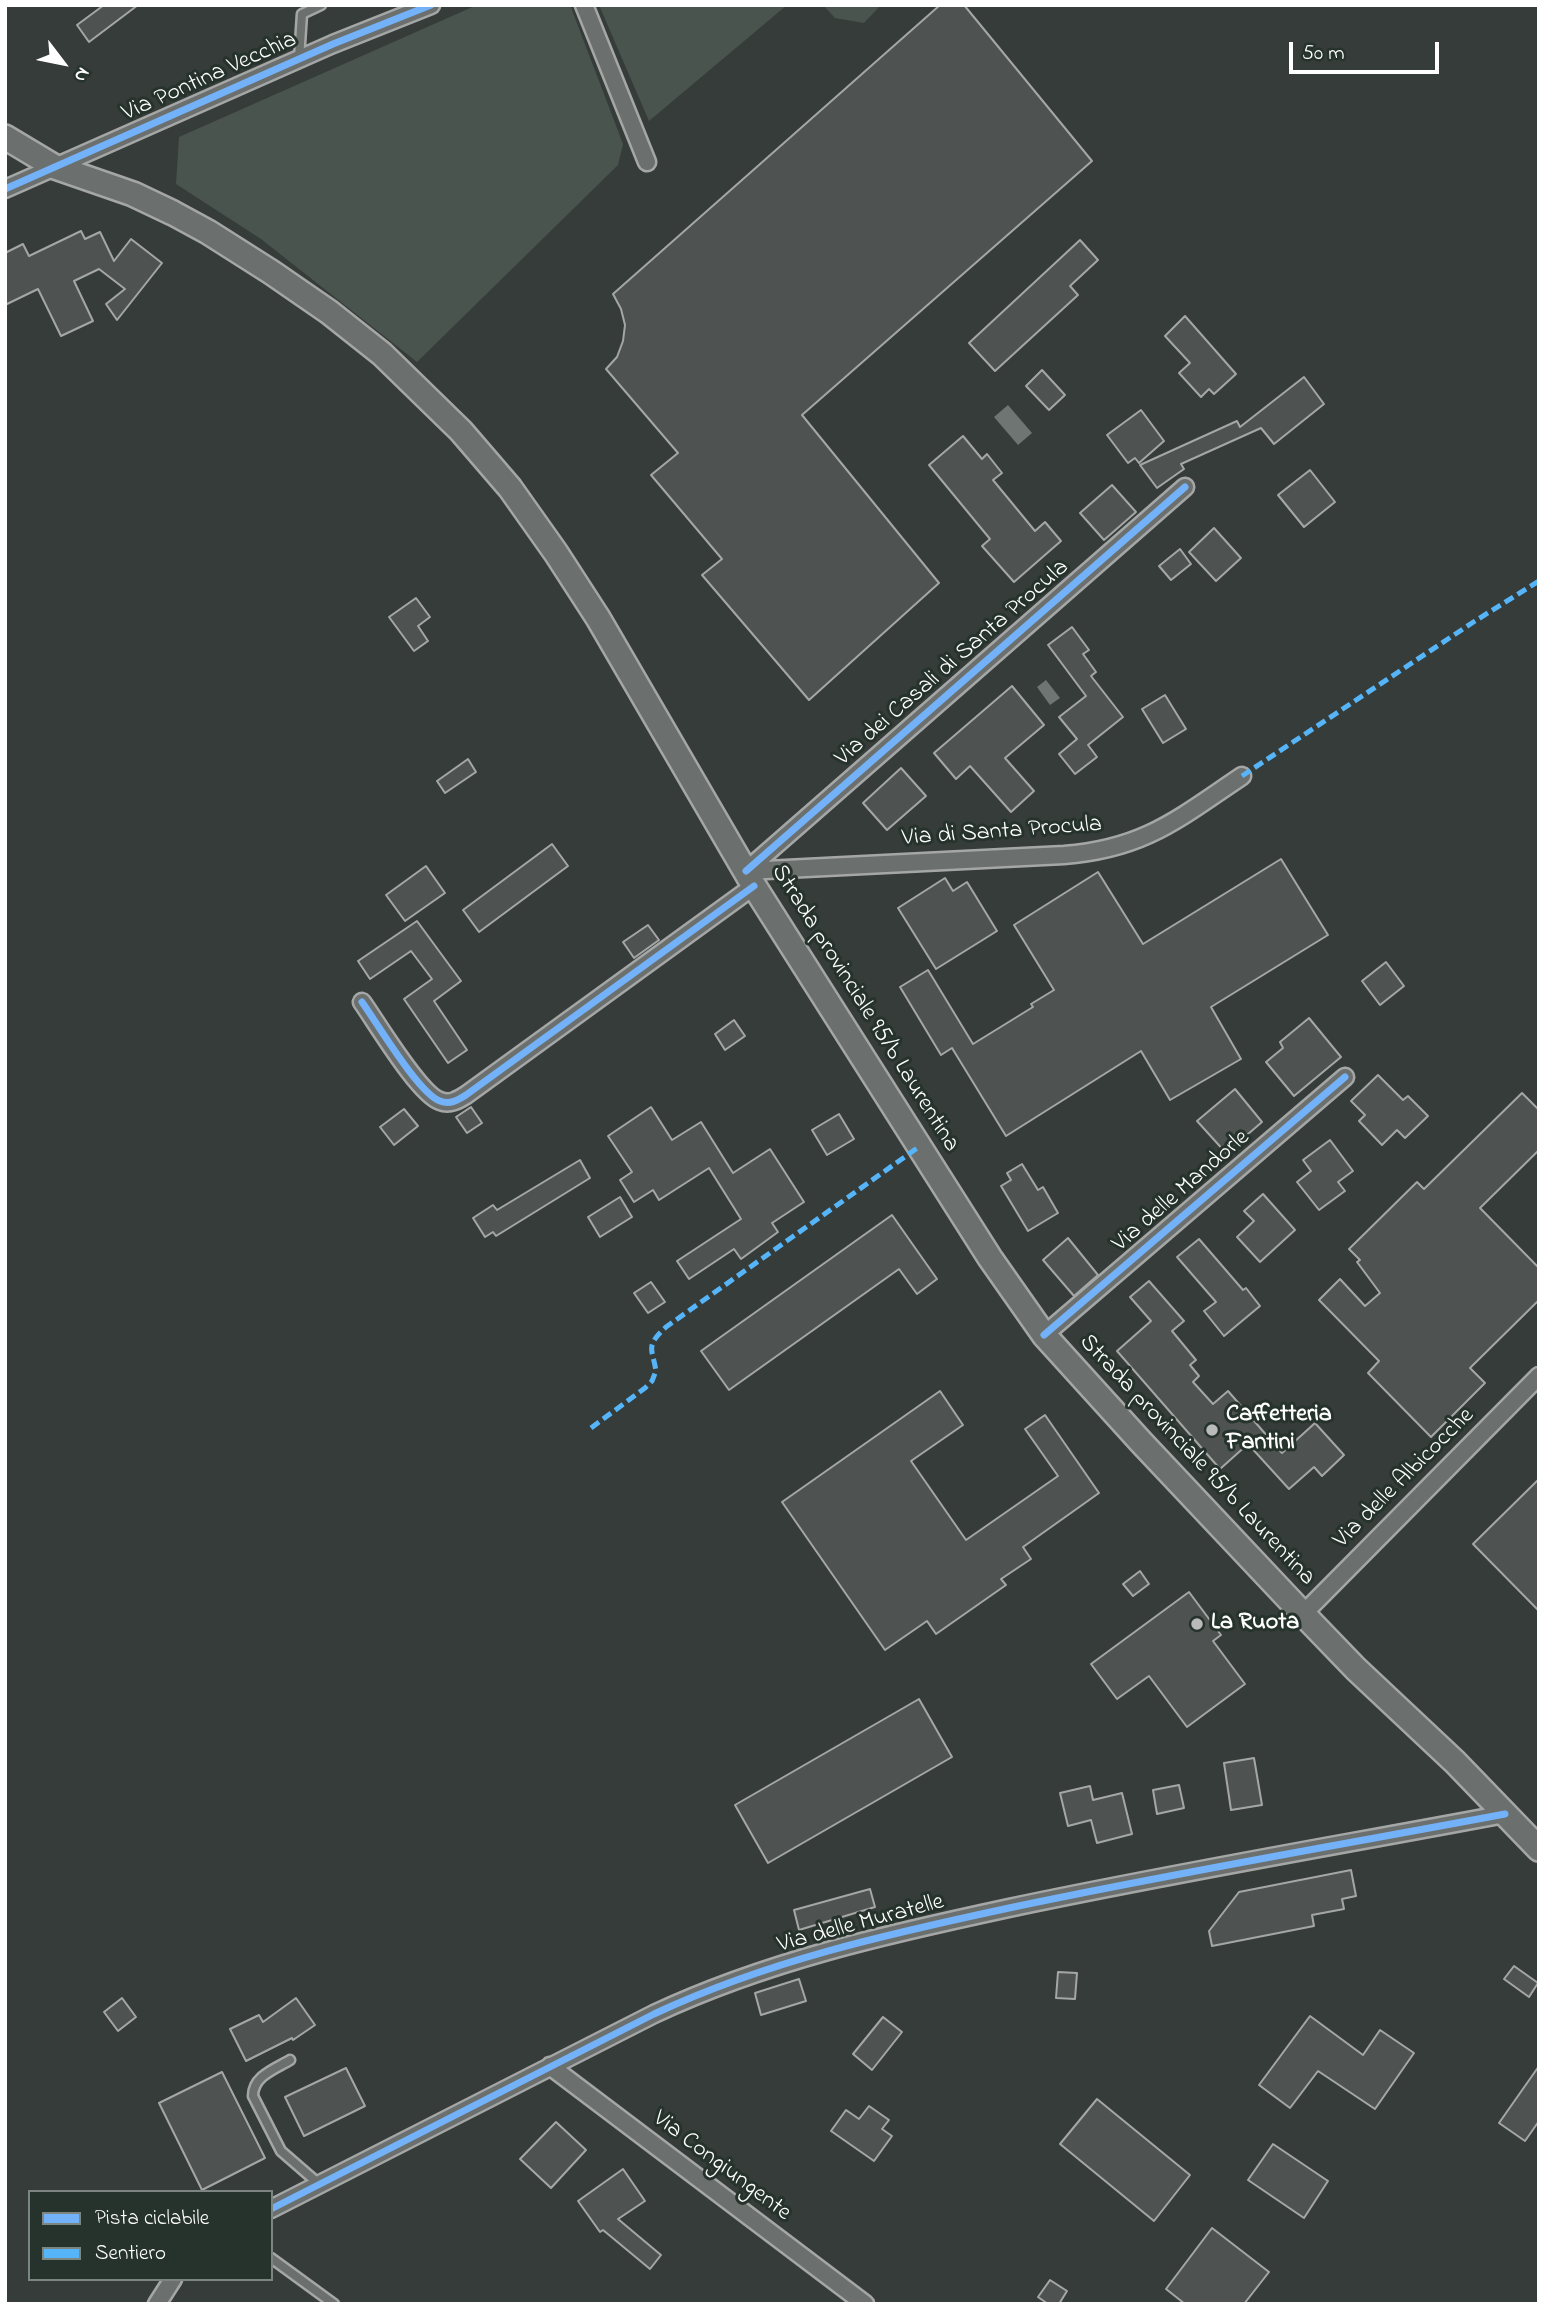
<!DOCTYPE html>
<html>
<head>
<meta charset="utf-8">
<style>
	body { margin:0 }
	#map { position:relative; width:1544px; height:2309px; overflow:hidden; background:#363c39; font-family:"Indie Flower",sans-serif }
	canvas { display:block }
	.frame { position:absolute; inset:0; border:7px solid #fff; pointer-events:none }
	.legend { position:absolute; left:28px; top:2190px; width:245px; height:91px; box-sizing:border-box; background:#26332d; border:2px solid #7d8581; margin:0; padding:9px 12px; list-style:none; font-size:21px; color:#fff }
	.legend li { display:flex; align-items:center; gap:14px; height:35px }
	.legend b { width:35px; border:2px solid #7d8581 }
	.north { position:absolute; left:28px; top:28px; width:70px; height:70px; -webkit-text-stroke:5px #26332d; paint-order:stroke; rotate:122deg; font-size:19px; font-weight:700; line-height:28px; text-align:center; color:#fff }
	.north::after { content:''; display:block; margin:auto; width:24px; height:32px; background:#fff; clip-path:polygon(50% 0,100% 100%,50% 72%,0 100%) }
	.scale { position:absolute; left:1289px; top:42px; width:150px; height:32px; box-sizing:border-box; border:4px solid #fff; border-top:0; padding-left:9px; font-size:21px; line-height:24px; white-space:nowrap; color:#fff; -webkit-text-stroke:5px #26332d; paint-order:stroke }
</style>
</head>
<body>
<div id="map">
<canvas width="1544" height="2309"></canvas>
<div class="frame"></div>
<ul class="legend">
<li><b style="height:9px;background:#73b2f8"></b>Pista ciclabile</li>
<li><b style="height:9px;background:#56b5f8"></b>Sentiero</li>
</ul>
<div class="north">N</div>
<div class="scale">50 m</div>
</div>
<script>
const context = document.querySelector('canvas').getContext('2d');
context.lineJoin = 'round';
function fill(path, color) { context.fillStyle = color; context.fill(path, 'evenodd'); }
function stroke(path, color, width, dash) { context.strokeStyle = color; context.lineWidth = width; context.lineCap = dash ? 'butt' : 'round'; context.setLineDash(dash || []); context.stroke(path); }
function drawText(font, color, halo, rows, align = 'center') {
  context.font = font + ' "Indie Flower",sans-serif'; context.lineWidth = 6; context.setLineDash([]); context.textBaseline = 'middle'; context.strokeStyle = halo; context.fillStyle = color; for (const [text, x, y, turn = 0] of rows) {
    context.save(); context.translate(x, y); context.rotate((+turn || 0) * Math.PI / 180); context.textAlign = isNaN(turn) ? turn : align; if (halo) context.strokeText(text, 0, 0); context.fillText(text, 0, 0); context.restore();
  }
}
const green = new Path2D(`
	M 477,5 L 570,5 L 623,144 L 618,165 L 417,362 L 261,239 L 176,184 L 179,137 Z
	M 599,5 L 787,5 L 649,121 Z
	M 823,5 L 881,5 L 864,23 L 835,18 Z`);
const water = new Path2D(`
	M 1008,405 L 1032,433 L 1018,445 L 994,417 Z
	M 1046,680 L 1060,698 L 1050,705 L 1037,687 Z`);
const building = new Path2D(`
	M 104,5 L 138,5 L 89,42 L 77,25 Z
	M 940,5 L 964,5 L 1092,161 L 802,415 L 939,583 L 809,700 L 702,575 L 722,559 L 651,475 L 678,453 L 606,369 L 617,357 L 623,341 L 625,325 L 621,309 L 613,294 Z
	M 81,231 L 85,239 L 100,232 L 114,261 L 131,239 L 162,263 L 117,320 L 106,304 L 125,289 L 99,269 L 74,281 L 93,321 L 61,336 L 38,289 L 5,305 L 5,253 L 23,244 L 29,256 Z
	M 1080,240 L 1098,260 L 1070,286 L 1078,295 L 995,371 L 969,343 Z
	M 1185,316 L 1236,374 L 1214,394 L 1209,389 L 1201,397 L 1179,373 L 1190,363 L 1165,336 Z
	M 1042,370 L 1065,395 L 1049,410 L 1026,386 Z
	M 1304,377 L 1324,404 L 1274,444 L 1261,428 L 1181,464 L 1184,469 L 1157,488 L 1140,465 L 1237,421 L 1240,427 Z
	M 1141,410 L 1164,441 L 1139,463 L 1135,458 L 1128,463 L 1107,435 Z
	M 963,436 L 982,459 L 987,454 L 1002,473 L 993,480 L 1035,531 L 1045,522 L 1061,541 L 1014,582 L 982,546 L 990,539 L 929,465 Z
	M 1310,470 L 1335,502 L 1304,527 L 1278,495 Z
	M 1112,485 L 1136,512 L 1104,540 L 1080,513 Z
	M 1214,528 L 1241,558 L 1216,581 L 1189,552 Z
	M 1180,549 L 1191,564 L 1171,580 L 1159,566 Z
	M 416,598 L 430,617 L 418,626 L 428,641 L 414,651 L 389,617 Z
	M 1072,627 L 1089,650 L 1083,654 L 1096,672 L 1091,676 L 1123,717 L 1088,745 L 1097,757 L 1075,774 L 1059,754 L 1077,739 L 1059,717 L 1086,696 L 1048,645 Z
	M 1012,686 L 1044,725 L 1005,758 L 1034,791 L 1011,812 L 970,766 L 956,779 L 934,753 Z
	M 1165,695 L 1186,729 L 1163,743 L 1142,709 Z
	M 468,759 L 476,772 L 445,793 L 437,781 Z
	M 901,768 L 926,796 L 887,830 L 863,803 Z
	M 552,844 L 568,866 L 479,932 L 463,910 Z
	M 1281,859 L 1328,935 L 1211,1007 L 1241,1059 L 1170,1100 L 1141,1051 L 1006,1136 L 952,1048 L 941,1055 L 900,987 L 928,970 L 973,1044 L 1033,1007 L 1031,1004 L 1054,990 L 1014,925 L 1098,872 L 1143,944 Z
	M 426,866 L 445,893 L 405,921 L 386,895 Z
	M 945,878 L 953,891 L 967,882 L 997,931 L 936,969 L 898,908 Z
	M 417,921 L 461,981 L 434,1001 L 467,1050 L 448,1063 L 404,999 L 432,979 L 411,951 L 370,979 L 358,961 Z
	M 648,925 L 659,940 L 634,958 L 623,942 Z
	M 1386,962 L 1404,986 L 1380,1005 L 1362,981 Z
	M 1309,1018 L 1341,1057 L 1294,1096 L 1266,1062 L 1283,1048 L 1280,1042 Z
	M 734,1020 L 745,1036 L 725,1050 L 715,1034 Z
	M 1378,1075 L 1403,1100 L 1408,1096 L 1428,1116 L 1405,1138 L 1397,1130 L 1382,1145 L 1359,1121 L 1365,1115 L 1351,1101 Z
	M 1235,1089 L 1262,1122 L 1226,1153 L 1197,1121 Z
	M 1522,1093 L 1539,1110 L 1539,1150 L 1480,1208 L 1539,1268 L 1539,1300 L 1470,1368 L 1485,1383 L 1431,1437 L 1368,1373 L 1379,1361 L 1319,1300 L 1340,1279 L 1365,1306 L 1380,1293 L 1357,1262 L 1360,1260 L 1349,1249 L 1417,1182 L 1424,1189 Z
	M 471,1107 L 482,1123 L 467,1133 L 456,1117 Z
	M 651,1107 L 672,1140 L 701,1122 L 733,1173 L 770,1149 L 804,1202 L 772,1223 L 778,1232 L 741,1259 L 734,1249 L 689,1279 L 677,1261 L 741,1219 L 709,1168 L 659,1200 L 653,1190 L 634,1202 L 620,1180 L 632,1172 L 608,1136 Z
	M 404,1109 L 418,1126 L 394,1145 L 380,1127 Z
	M 839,1114 L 854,1139 L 827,1155 L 812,1130 Z
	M 1330,1140 L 1353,1171 L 1338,1182 L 1345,1191 L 1319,1210 L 1297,1182 L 1311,1171 L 1303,1160 Z
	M 580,1160 L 590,1178 L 496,1236 L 493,1232 L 485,1237 L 473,1218 L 493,1205 L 497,1210 Z
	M 1022,1164 L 1038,1190 L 1043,1187 L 1058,1213 L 1028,1231 L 1001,1186 L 1011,1180 L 1007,1173 Z
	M 1263,1194 L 1295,1230 L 1260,1262 L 1237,1237 L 1254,1221 L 1244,1211 Z
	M 620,1197 L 632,1217 L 600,1237 L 588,1217 Z
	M 892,1215 L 937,1279 L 917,1294 L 899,1269 L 729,1390 L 701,1351 Z
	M 1068,1238 L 1098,1275 L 1074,1296 L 1043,1260 Z
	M 1199,1239 L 1243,1290 L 1246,1288 L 1260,1306 L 1224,1336 L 1204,1311 L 1216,1302 L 1177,1257 Z
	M 1149,1281 L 1184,1321 L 1172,1331 L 1196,1360 L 1190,1365 L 1199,1376 L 1193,1382 L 1213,1404 L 1228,1391 L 1282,1453 L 1315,1423 L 1344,1455 L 1322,1476 L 1314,1467 L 1289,1489 L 1248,1444 L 1220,1469 L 1117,1351 L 1151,1321 L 1130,1297 Z
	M 651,1282 L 665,1302 L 648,1313 L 634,1293 Z
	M 940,1391 L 963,1425 L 911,1461 L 966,1540 L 1058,1476 L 1025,1429 L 1045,1415 L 1099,1493 L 1023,1547 L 1031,1559 L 1001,1579 L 1006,1585 L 936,1634 L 927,1621 L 885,1650 L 782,1502 Z
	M 1539,1479 L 1539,1611 L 1473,1544 Z
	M 1140,1571 L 1149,1584 L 1133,1596 L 1123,1584 Z
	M 1189,1592 L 1221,1635 L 1213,1641 L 1245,1684 L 1187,1727 L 1149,1676 L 1117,1699 L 1091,1664 Z
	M 919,1699 L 952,1757 L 768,1863 L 735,1805 Z
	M 1254,1758 L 1262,1805 L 1231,1810 L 1224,1763 Z
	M 1179,1785 L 1184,1808 L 1157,1814 L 1153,1790 Z
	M 1090,1786 L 1093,1800 L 1122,1793 L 1132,1834 L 1097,1843 L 1091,1820 L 1068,1826 L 1060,1793 Z
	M 1351,1870 L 1356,1896 L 1342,1899 L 1344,1909 L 1312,1915 L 1314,1926 L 1212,1946 L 1209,1931 L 1239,1892 Z
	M 870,1889 L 875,1907 L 799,1930 L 794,1910 Z
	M 1514,1966 L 1538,1983 L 1529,1997 L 1504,1979 Z
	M 1058,1972 L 1077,1973 L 1075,1999 L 1056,1998 Z
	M 799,1979 L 806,2001 L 761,2015 L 755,1993 Z
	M 122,1998 L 136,2017 L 118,2031 L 104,2012 Z
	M 296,1998 L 315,2025 L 293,2040 L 292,2038 L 246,2061 L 230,2029 L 259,2015 L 263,2022 Z
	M 1310,2016 L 1363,2055 L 1380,2030 L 1414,2053 L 1375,2109 L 1318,2071 L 1290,2108 L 1259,2085 Z
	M 883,2017 L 902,2032 L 872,2070 L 853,2054 Z
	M 1539,2066 L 1539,2121 L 1525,2141 L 1499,2123 Z
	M 346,2068 L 365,2106 L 304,2136 L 285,2097 Z
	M 222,2072 L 265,2158 L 202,2190 L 159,2103 Z
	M 1097,2099 L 1190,2175 L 1154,2221 L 1060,2144 Z
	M 869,2106 L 889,2120 L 882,2129 L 892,2136 L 874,2161 L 831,2131 L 846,2110 L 859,2119 Z
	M 556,2122 L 586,2150 L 551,2188 L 520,2159 Z
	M 1273,2144 L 1328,2181 L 1304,2218 L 1248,2180 Z
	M 623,2169 L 645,2201 L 618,2219 L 661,2255 L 650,2269 L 603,2230 L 600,2232 L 578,2201 Z
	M 1212,2228 L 1269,2272 L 1244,2304 L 1185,2304 L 1166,2289 Z
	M 1050,2280 L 1067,2291 L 1059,2304 L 1048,2304 L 1038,2297 Z`);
const lane = new Path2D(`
	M 299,59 L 302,14 L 321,5
	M 290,2060 C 275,2069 253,2076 253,2096 L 281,2151 L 319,2184
	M 271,2258 L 334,2304`);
const street = new Path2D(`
	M 584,5 L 647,162
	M 5,189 L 333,44 L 431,5
	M 746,871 L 1185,487
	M 746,871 L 1064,855 C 1144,849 1178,819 1242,776
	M 362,1002 C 377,1023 419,1094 440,1101 C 450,1105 458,1100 466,1095 L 754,886
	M 1044,1335 L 1345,1077
	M 1303,1614 L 1539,1376
	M 550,2066 L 865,2304
	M 271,2209 L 654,2014 C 767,1961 888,1934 1009,1908 C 1174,1873 1340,1845 1505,1814
	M 157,2304 L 173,2279`);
const secondary = new Path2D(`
	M 5,137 L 55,167 L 133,194 L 173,213 L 208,232 L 271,272 L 329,312 L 382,354 L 461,431 L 510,488 L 556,553 L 598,618 L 754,886 L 990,1258 L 1044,1335 L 1141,1442 L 1303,1614 L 1356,1669 L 1455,1762 L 1539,1849`);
const quiet = new Path2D(`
	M 1242,776 L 1475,621 L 1539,581
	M 591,1428 L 645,1388 L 652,1381 L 656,1371 C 652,1347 645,1347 666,1327 L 920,1146`);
const cycleway = new Path2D(`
	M 5,189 L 333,44 L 431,5
	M 746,871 L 1185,487
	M 362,1002 C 377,1023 419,1094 440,1101 C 450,1105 458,1100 466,1095 L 754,886
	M 1044,1335 L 1345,1077
	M 271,2209 L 654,2014 C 767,1961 888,1934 1009,1908 C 1174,1873 1340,1845 1505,1814`);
const markers = [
	[1212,1430,7,"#b9bbba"],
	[1197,1624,7,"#b9bbba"]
];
const streetNames = [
	["Via Pontina Vecchia",210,78,-24],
	["Via dei Casali di Santa Procula",953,664,-41],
	["Via di Santa Procula",1002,833,-4],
	["Strada provinciale 95/b Laurentina",864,1009,58],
	["Via delle Mandorle",1182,1192,-41],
	["Strada provinciale 95/b Laurentina",1196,1461,47],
	["Via delle Albicocche",1405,1479,-45],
	["Via delle Muratelle",861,1925,-15],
	["Via Congiungente",721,2167,37]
];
const poiNames = [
	["Caffetteria",1226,1416],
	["Fantini",1226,1444],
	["La Ruota",1211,1624]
];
fill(green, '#4a544f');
fill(water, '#6e7572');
fill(building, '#4e5351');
stroke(building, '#a5a7a6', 2);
stroke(lane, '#a5a7a6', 13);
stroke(street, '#a5a7a6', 21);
stroke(secondary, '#a5a7a6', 28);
stroke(lane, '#6b6f6d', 8);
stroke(street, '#6b6f6d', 16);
stroke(secondary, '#6b6f6d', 23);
stroke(quiet, '#56b5f8', 5, [10, 5]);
stroke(cycleway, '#73b2f8', 7);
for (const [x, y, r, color] of markers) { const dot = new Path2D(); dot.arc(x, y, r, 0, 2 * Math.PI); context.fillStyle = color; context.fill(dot); stroke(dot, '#26332d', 2.5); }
drawText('24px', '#fff', '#26332d', streetNames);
drawText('bold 24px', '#fff', '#26332d', poiNames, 'left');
</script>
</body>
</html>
